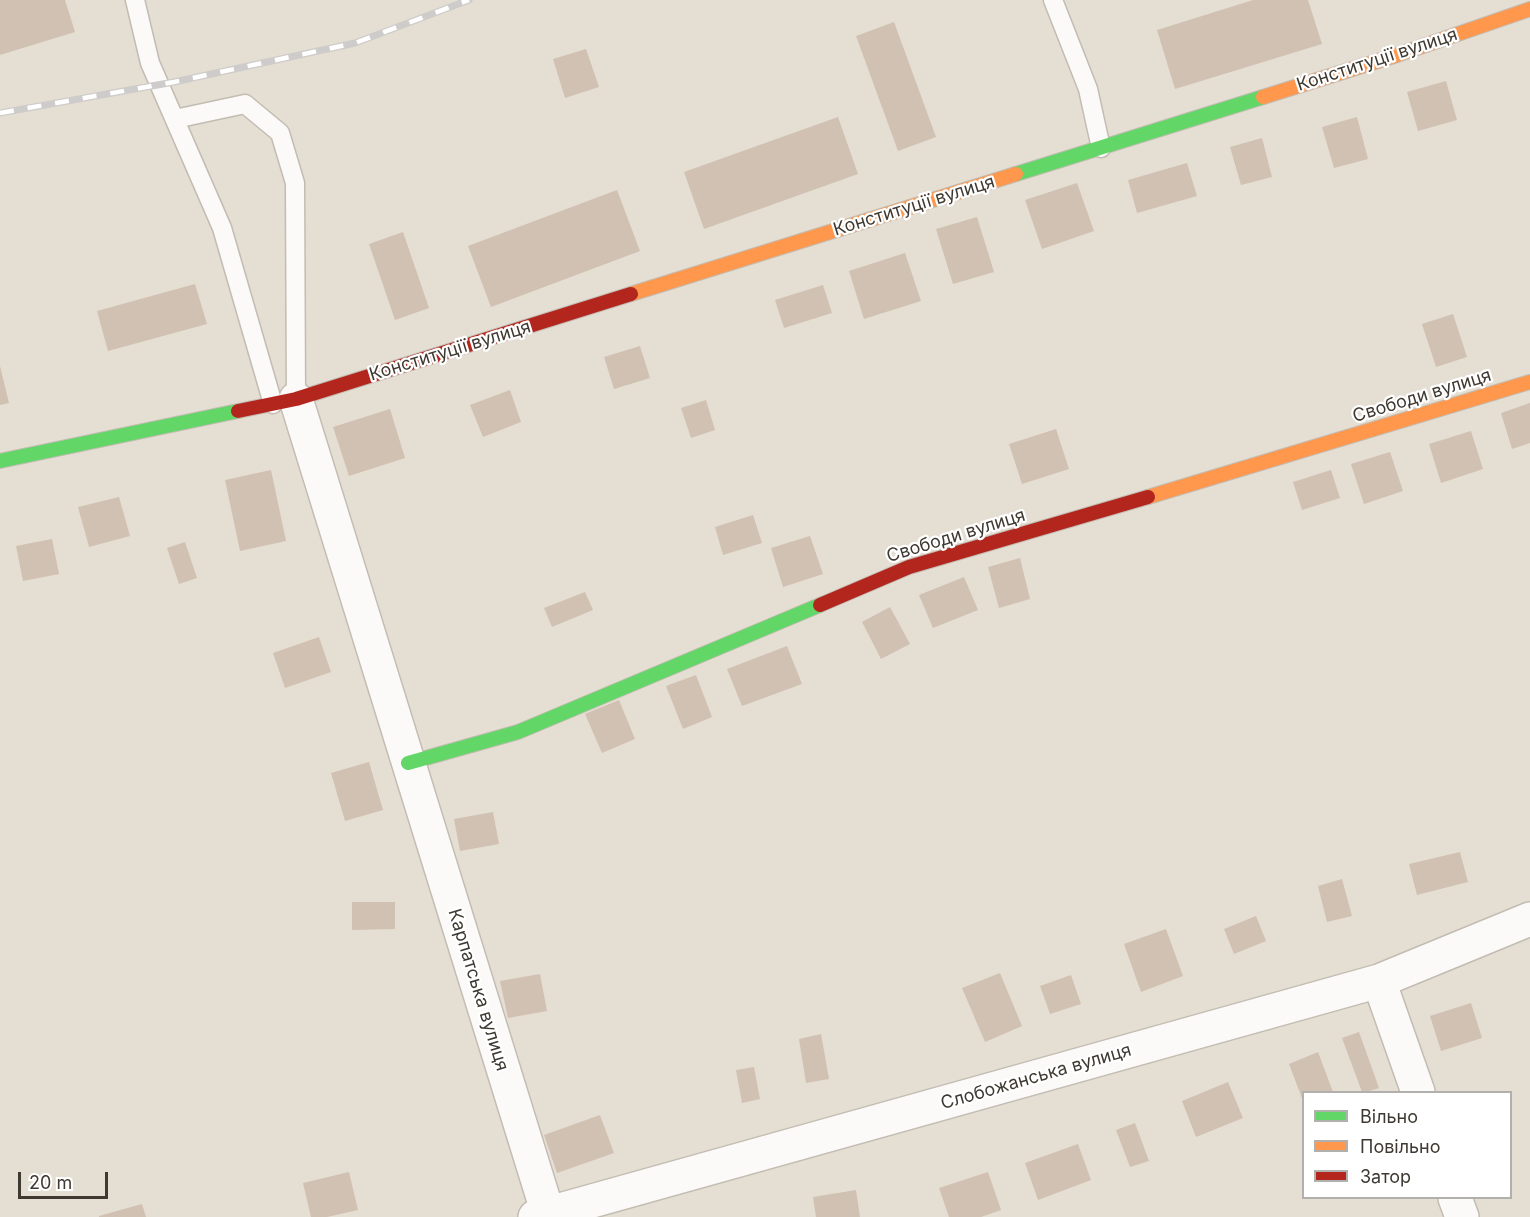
<!DOCTYPE html>
<html>
<head>
<meta charset="utf-8">
<style>
	body { margin:0 }
	#map { position:relative; width:1530px; height:1217px; overflow:hidden; background:#e5ded2; font-family:Inter,sans-serif }
	canvas { display:block }
	.legend { position:absolute; left:1302px; top:1091px; width:210px; height:108px; box-sizing:border-box; background:#fff; border:2px solid #b2b0ad; margin:0; padding:8px 10px; list-style:none; font-size:18px; color:#3f3a31 }
	.legend li { display:flex; align-items:center; gap:12px; height:30px }
	.legend b { width:30px; border:2px solid #b2b0ad }
	.scale { position:absolute; left:18px; top:1172px; width:90px; height:27px; box-sizing:border-box; border:3px solid #3f3a31; border-top:0; padding-left:8px; font-size:18px; line-height:21px; white-space:nowrap; color:#3f3a31; -webkit-text-stroke:4px #fff; paint-order:stroke }
</style>
</head>
<body>
<div id="map">
<canvas width="1530" height="1217"></canvas>
<ul class="legend">
<li><b style="height:8px;background:#63d668"></b>Вільно</li>
<li><b style="height:8px;background:#ff974d"></b>Повільно</li>
<li><b style="height:8px;background:#b3261e"></b>Затор</li>
</ul>
<div class="scale">20 m</div>
</div>
<script>
const context = document.querySelector('canvas').getContext('2d');
context.lineJoin = 'round';
function fill(path, color) { context.fillStyle = color; context.fill(path, 'evenodd'); }
function stroke(path, color, width, dash) { context.strokeStyle = color; context.lineWidth = width; context.lineCap = dash ? 'butt' : 'round'; context.setLineDash(dash || []); context.stroke(path); }
function drawText(font, color, halo, rows, align = 'center') {
  context.font = font + ' Inter,sans-serif'; context.lineWidth = 4.5; context.setLineDash([]); context.textBaseline = 'middle'; context.strokeStyle = halo; context.fillStyle = color; for (const [text, x, y, turn = 0] of rows) {
    context.save(); context.translate(x, y); context.rotate((+turn || 0) * Math.PI / 180); context.textAlign = isNaN(turn) ? turn : align; if (halo) context.strokeText(text, 0, 0); context.fillText(text, 0, 0); context.restore();
  }
}
const building = new Path2D(`
	M 0,0 L 65,0 L 75,32 L 0,55 Z
	M 1253,0 L 1308,0 L 1322,44 L 1175,89 L 1157,30 Z
	M 894,22 L 936,137 L 898,151 L 856,36 Z
	M 586,49 L 599,87 L 565,98 L 553,59 Z
	M 1446,81 L 1457,120 L 1418,131 L 1407,92 Z
	M 838,117 L 858,174 L 704,229 L 684,172 Z
	M 1357,117 L 1368,159 L 1334,168 L 1322,127 Z
	M 1262,138 L 1272,177 L 1241,185 L 1230,147 Z
	M 1187,163 L 1197,196 L 1137,213 L 1128,180 Z
	M 1077,183 L 1094,231 L 1042,249 L 1025,200 Z
	M 617,190 L 640,251 L 491,307 L 468,246 Z
	M 977,217 L 994,272 L 953,284 L 936,229 Z
	M 403,232 L 429,308 L 395,320 L 369,244 Z
	M 905,253 L 921,301 L 864,319 L 849,271 Z
	M 195,284 L 207,324 L 108,351 L 97,311 Z
	M 823,285 L 832,313 L 784,328 L 775,300 Z
	M 1453,314 L 1467,357 L 1436,367 L 1422,324 Z
	M 640,346 L 650,378 L 614,389 L 604,357 Z
	M 0,366 L 9,403 L 0,405 Z
	M 510,390 L 521,422 L 483,437 L 470,405 Z
	M 706,400 L 715,430 L 691,438 L 681,408 Z
	M 1530,403 L 1530,443 L 1512,449 L 1501,413 Z
	M 390,409 L 405,458 L 349,476 L 333,427 Z
	M 1056,429 L 1069,469 L 1022,484 L 1009,444 Z
	M 1471,431 L 1483,469 L 1441,483 L 1429,444 Z
	M 1390,452 L 1403,491 L 1364,504 L 1351,464 Z
	M 271,470 L 286,541 L 240,551 L 225,480 Z
	M 1331,470 L 1340,498 L 1302,510 L 1293,482 Z
	M 119,497 L 130,536 L 89,547 L 78,507 Z
	M 753,515 L 762,543 L 723,555 L 715,527 Z
	M 810,536 L 823,574 L 783,587 L 771,548 Z
	M 52,539 L 59,574 L 23,581 L 16,546 Z
	M 185,542 L 197,578 L 179,584 L 167,548 Z
	M 1020,558 L 1030,599 L 999,608 L 988,567 Z
	M 964,577 L 978,610 L 933,628 L 919,595 Z
	M 585,592 L 593,610 L 552,627 L 544,608 Z
	M 890,607 L 910,644 L 881,659 L 862,622 Z
	M 319,637 L 331,672 L 285,688 L 273,653 Z
	M 787,646 L 802,684 L 742,706 L 727,669 Z
	M 696,675 L 712,717 L 683,729 L 666,686 Z
	M 619,700 L 635,739 L 602,753 L 585,714 Z
	M 369,762 L 383,810 L 345,821 L 331,773 Z
	M 493,812 L 499,844 L 460,851 L 454,819 Z
	M 1460,852 L 1468,882 L 1417,895 L 1409,864 Z
	M 1342,879 L 1352,916 L 1327,922 L 1318,886 Z
	M 352,902 L 395,902 L 395,929 L 352,930 Z
	M 1256,916 L 1266,941 L 1234,954 L 1224,929 Z
	M 1166,929 L 1183,976 L 1141,992 L 1124,944 Z
	M 1000,973 L 1022,1026 L 985,1042 L 962,988 Z
	M 540,974 L 547,1011 L 508,1018 L 500,981 Z
	M 1071,975 L 1081,1004 L 1050,1014 L 1040,986 Z
	M 1471,1003 L 1482,1038 L 1441,1051 L 1430,1016 Z
	M 1359,1032 L 1379,1088 L 1366,1092 L 1362,1092 L 1342,1038 Z
	M 821,1034 L 829,1079 L 806,1083 L 799,1039 Z
	M 1318,1052 L 1333,1092 L 1304,1092 L 1303,1101 L 1289,1064 Z
	M 754,1067 L 760,1099 L 742,1103 L 736,1070 Z
	M 1228,1082 L 1243,1118 L 1196,1137 L 1182,1101 Z
	M 600,1115 L 614,1153 L 557,1173 L 544,1135 Z
	M 1135,1123 L 1149,1161 L 1130,1167 L 1116,1130 Z
	M 1078,1144 L 1091,1180 L 1038,1200 L 1025,1163 Z
	M 349,1172 L 358,1210 L 327,1217 L 311,1217 L 303,1183 Z
	M 988,1172 L 1001,1210 L 981,1217 L 949,1217 L 939,1188 Z
	M 856,1190 L 860,1217 L 816,1217 L 813,1197 Z
	M 142,1204 L 146,1217 L 99,1217 L 99,1216 Z`);
const lane = new Path2D(`
	M 135,0 L 150,63 L 222,228 L 273,404
	M 1053,0 L 1088,89 L 1101,148
	M 175,119 L 245,104 L 280,133 L 295,183 L 296,399`);
const street = new Path2D(`
	M 296,399 L 549,1217
	M 1379,981 L 1418,1092
	M 1455,1198 L 1462,1217
	M 535,1217 L 1379,981 L 1530,919`);
const fast = new Path2D(`
	M 1016,174 L 1263,97
	M 0,461 L 238,411
	M 408,763 L 518,732 L 820,605`);
const slow = new Path2D(`
	M 1263,97 L 1397,55 L 1530,9
	M 631,294 L 1016,174
	M 1148,497 L 1530,382`);
const jam = new Path2D(`
	M 238,411 L 296,399 L 631,294
	M 820,605 L 909,567 L 1148,497`);
const rail = new Path2D(`
	M 0,113 L 174,82 L 355,43 L 469,0`);
const streetNames = [
	["Конституції вулиця",1377,60,-18],
	["Конституції вулиця",914,206,-17],
	["Конституції вулиця",450,351,-17],
	["Свободи вулиця",1422,396,-17],
	["Свободи вулиця",956,536,-17],
	["Карпатська вулиця",478,990,73],
	["Слобожанська вулиця",1036,1077,-16]
];
fill(building, '#d1c1b2');
stroke(lane, '#c2bcb3', 21);
stroke(street, '#c2bcb3', 36);
stroke(fast, '#c2bcb3', 16);
stroke(slow, '#c2bcb3', 16);
stroke(jam, '#c2bcb3', 16);
stroke(lane, '#fbfaf8', 18);
stroke(street, '#fbfaf8', 33);
stroke(fast, '#63d668', 14);
stroke(slow, '#ff974d', 14);
stroke(jam, '#b3261e', 14);
stroke(rail, '#ceccca', 7);
stroke(rail, '#fff', 4.5, [14]);
drawText('18px', '#3f3a31', '#fff', streetNames);
</script>
</body>
</html>
